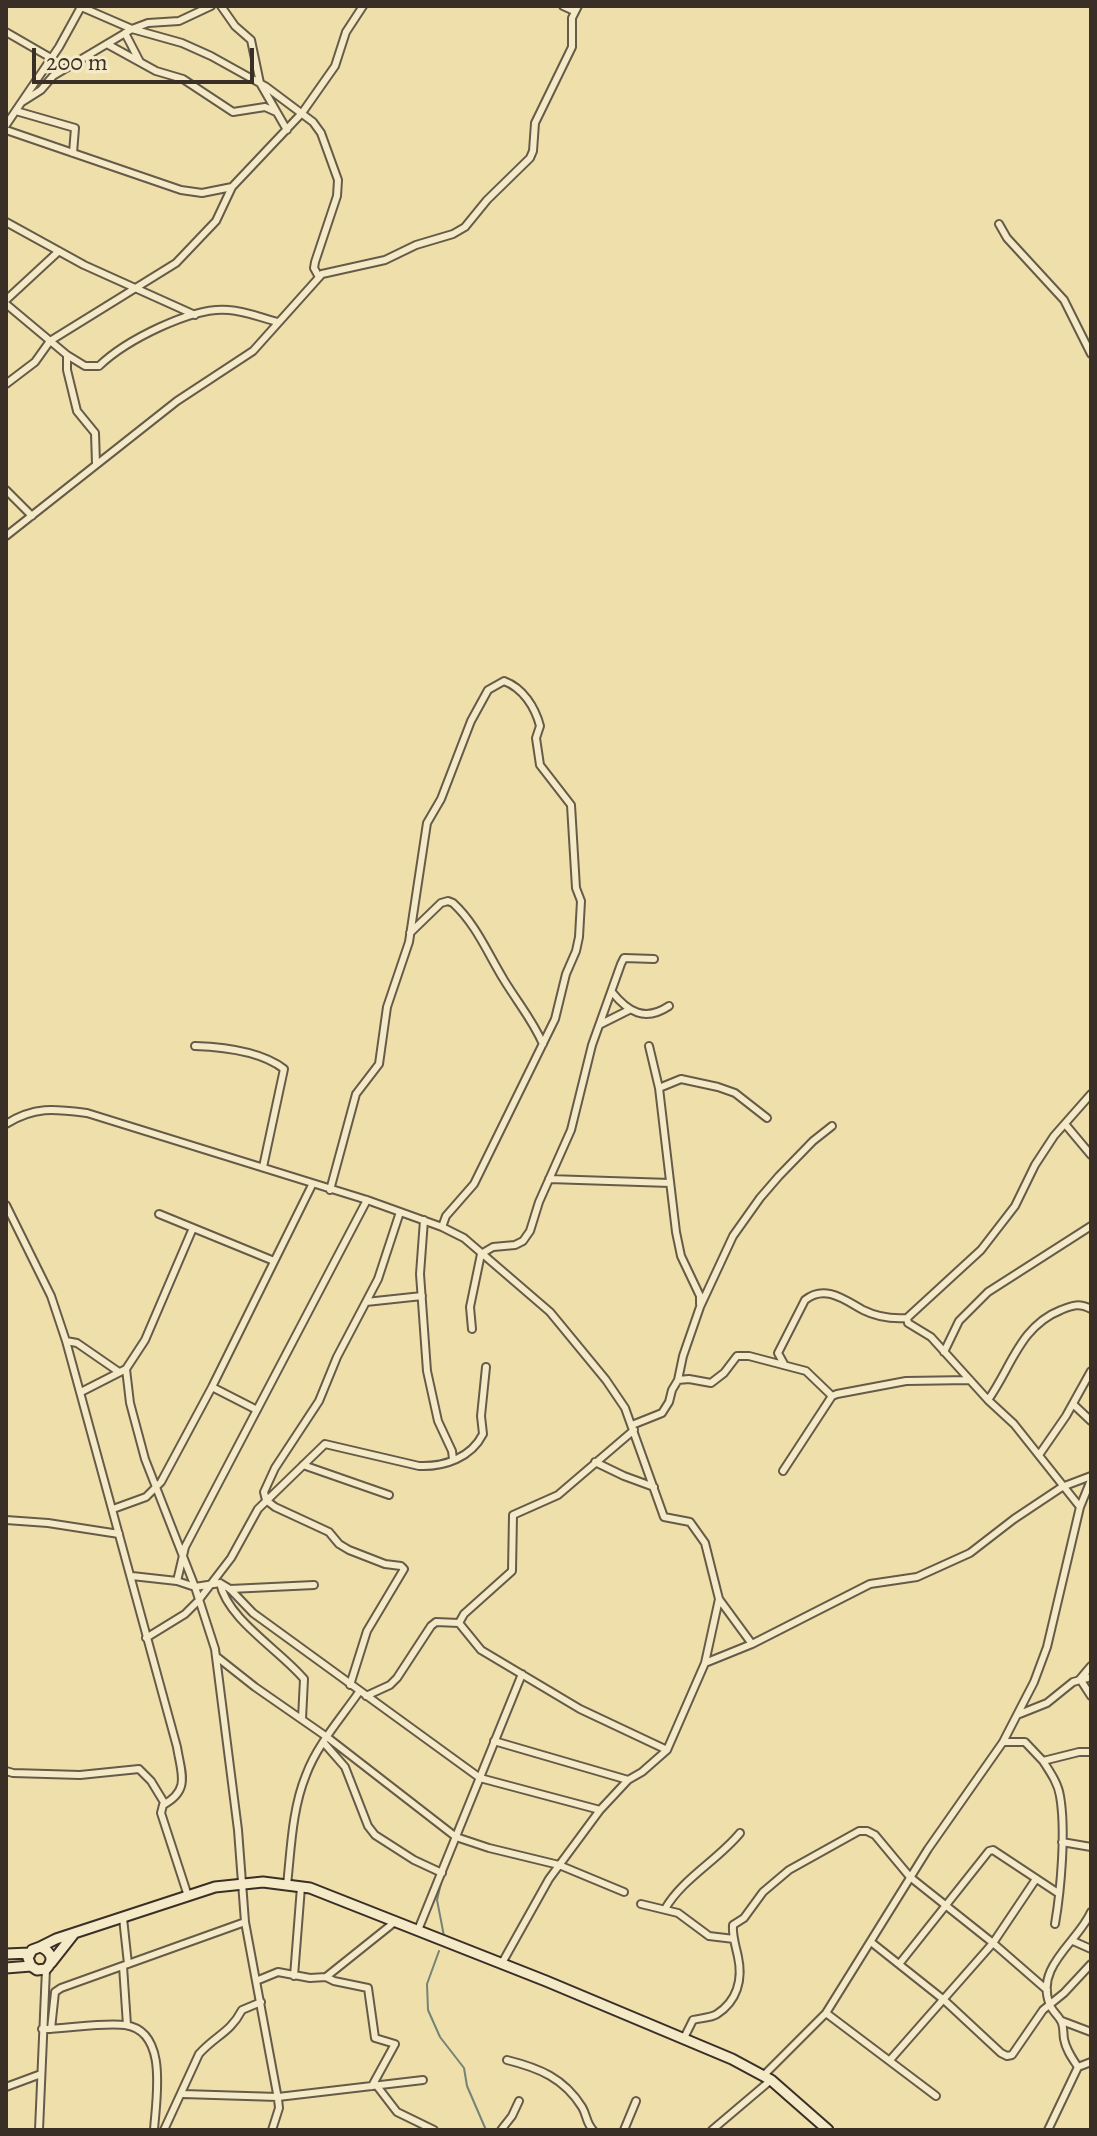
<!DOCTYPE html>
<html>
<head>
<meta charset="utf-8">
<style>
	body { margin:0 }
	#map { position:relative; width:1097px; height:2136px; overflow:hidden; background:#efdfab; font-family:Alegreya,serif }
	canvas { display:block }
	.frame { position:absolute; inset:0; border:8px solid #392f27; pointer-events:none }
	.scale { position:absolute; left:32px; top:48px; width:222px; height:36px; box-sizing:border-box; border:4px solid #392f27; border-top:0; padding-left:10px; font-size:24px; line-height:28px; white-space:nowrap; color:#392f27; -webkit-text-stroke:6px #f5eac8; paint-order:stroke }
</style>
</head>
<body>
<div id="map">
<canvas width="1097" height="2136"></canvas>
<div class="frame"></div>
<div class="scale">200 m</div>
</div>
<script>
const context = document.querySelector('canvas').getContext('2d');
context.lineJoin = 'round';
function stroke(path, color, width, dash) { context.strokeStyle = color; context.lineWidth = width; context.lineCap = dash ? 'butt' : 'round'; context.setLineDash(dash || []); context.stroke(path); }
const stream = new Path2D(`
	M 441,1883 L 437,1900 L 444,1936
	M 439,1951 L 427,1984 L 428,2010 L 440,2037 L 464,2068 L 467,2086 L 486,2130`);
const street = new Path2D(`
	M 79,6 L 132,29 L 182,43 L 211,56 L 265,86 L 313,122 L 321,133 L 338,180 L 337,196 L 315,262 L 314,268 L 319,277
	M 221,6 L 235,26 L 251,40 L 260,83 L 287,130
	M 563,6 L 574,11
	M 6,32 L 51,58
	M 125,33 L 140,62
	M 107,44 L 156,71 L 183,79 L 233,112 L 265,107 L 276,112
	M 22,102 L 41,90 L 53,76 L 132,29 L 148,23 L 179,21 L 211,6
	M 16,111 L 75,128 L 73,153
	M 6,125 L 59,47 L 81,7
	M 6,130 L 181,190 L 202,193 L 232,187
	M 6,222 L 84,265 L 195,315
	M 999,224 L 1007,238 L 1064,300 L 1091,354
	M 6,300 L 59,251
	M 6,304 L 67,355 L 85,366 L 99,366 C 125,341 192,306 229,310 C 245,311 262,318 278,322
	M 67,355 L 67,370 L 77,411 L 95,433 L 96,464
	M 6,384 L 35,362 L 50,341 L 176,263 L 216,221 L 232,187 L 302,113 L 335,66 L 346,32 L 363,6
	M 6,490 L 32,516
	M 6,536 L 177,401 L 253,351 L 322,274 L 385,260 L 416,245 L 453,234 L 465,227 L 487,200 L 530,158 L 533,151 L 535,123 L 572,47 L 572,18 L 578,6
	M 410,933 L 441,903 L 448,901 L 453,903 C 476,924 488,954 504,980 C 518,1003 532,1019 543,1044
	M 612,992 C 628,1012 645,1022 669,1006
	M 601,1024 L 629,1010
	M 195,1046 C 224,1047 261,1051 284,1069 L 263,1167
	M 649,1046 L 659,1088 L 676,1232 L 681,1256 L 700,1296 L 700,1304
	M 659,1088 L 681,1079 L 718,1087 L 735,1093 L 767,1118
	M 6,1124 C 35,1106 55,1109 87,1113 L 367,1200 L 442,1227 L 464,1238 L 550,1312 L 606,1380 L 625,1408 L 664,1517 L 690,1522 L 705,1543 L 719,1599 L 752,1644
	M 1065,1124 L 1091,1155
	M 549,1179 L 670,1183
	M 330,1190 L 356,1094 L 379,1064 L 387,1007 L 409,942 L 427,823 L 441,799 L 471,721 L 488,690 L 504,681 C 523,688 535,707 540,726 L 536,738 L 540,765 L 571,805 L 576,888 L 581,901 L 579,937 L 576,951 L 566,974 L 555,1019 L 474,1184 L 446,1216 L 442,1227
	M 6,1205 L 51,1296 L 66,1341 L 177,1747 C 181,1773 191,1790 163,1805 L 161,1813 L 188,1896
	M 159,1214 L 274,1261
	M 424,1220 L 420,1274 L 427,1371 L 438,1421 L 452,1451 L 453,1459
	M 366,1302 L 422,1296
	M 907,1318 L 981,1250 L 1015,1206 L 1035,1165 L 1054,1136 L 1091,1094
	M 472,1329 L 470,1307 L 481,1254 L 493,1247 L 515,1245 L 523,1241 L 530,1231 L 539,1202 L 571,1130 L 592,1045 L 621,964 L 624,958 L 654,959
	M 66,1341 L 77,1343 L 119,1372
	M 944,1352 L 959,1321 L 988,1292 L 1091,1226
	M 784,1364 L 778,1353 L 805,1300 C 825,1284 845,1300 863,1310 C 877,1317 892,1319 907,1318 L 908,1323 L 931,1337 L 988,1400 L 1014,1424 L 1080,1507
	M 126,1369 L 130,1403 L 145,1459 L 195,1587 L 215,1649 L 238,1830 L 245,1922 L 278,2099 L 279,2108 L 272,2130
	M 678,1380 L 689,1379 L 711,1383 L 724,1373 L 737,1356 L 749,1356 L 806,1371 L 832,1396
	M 212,1387 L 257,1410
	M 81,1392 L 126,1369 L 145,1340 L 193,1228
	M 988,1400 C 1011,1368 1020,1326 1061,1310 C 1073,1305 1079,1303 1091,1309
	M 1073,1404 L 1091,1421
	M 632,1425 L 662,1413 L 669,1402 L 672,1390 L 678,1380 L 683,1356 L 700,1307 L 733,1236 L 760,1198 L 779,1176 L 813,1141 L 832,1126
	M 1039,1455 L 1066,1416 L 1091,1371
	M 595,1462 L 624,1476 L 654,1487
	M 303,1465 L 389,1495
	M 783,1471 L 832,1396 L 837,1394 L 906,1381 L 970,1380
	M 113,1509 L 146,1497 L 161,1482 L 212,1387 L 312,1185
	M 6,1520 L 48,1523 L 119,1534
	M 132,1576 L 177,1581 L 195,1587 L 220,1583 L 230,1589 L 253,1613 L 480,1778 L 600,1810
	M 177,1581 L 185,1547 L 367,1200
	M 220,1583 C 227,1619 281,1651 304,1679 L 302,1719
	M 230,1589 L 314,1585
	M 459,1623 L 464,1614 L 512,1571 L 513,1515 L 558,1495 L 634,1430
	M 459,1623 L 481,1650 L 580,1709 L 667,1750
	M 146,1638 L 185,1614 L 198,1601 L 231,1558 L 258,1509 L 325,1444 L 419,1466 C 444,1467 471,1458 483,1434 L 481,1416 L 486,1367
	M 217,1657 L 255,1687 L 327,1737 L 456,1837 L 489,1848 L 559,1865 L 624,1892
	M 705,1663 L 752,1644 L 870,1584 L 917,1577 L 970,1553 L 1014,1519 L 1062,1487 L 1091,1476
	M 1080,1679 L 1091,1696
	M 1080,1679 L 1091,1666
	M 350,1685 L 367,1631 L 404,1569 L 401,1566 L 385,1564 L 349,1550 L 339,1544 L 329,1532 L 275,1507 L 266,1500 L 264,1492 L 275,1468 L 319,1401 L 337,1357 L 378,1279 L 400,1212
	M 366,1696 L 390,1685 L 397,1678 L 431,1626 L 436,1622 L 459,1623
	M 1017,1715 L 1047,1703 L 1073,1682 L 1091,1677
	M 494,1741 L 628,1780
	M 1003,1742 L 1025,1742 L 1043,1761 L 1079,1752 L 1091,1752
	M 324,1743 L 345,1767 L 368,1826 L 375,1835 L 414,1860 L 442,1873
	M 1043,1761 C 1050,1772 1058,1783 1060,1796 C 1066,1830 1061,1889 1055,1924
	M 6,1771 L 13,1773 L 80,1775 L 139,1769 L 151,1781 L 165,1804
	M 1062,1842 L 1091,1847
	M 287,1885 C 291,1849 292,1809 306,1775 C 317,1745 341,1718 359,1692
	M 641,1904 L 678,1913 L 709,1936 L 734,1939
	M 665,1909 C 682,1879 718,1860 740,1833
	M 123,1918 L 128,1964
	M 418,1930 L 522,1674
	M 1073,1941 L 1091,1949
	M 871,1942 L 944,2000 L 1001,2053 L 1007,2056 L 1012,2055 L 1043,2010 L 1064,1993 L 1091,1964
	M 502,1963 L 549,1879 L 600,1810 L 628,1780 L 642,1772 L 667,1750 L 705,1663 L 719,1599
	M 900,1963 L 989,1851 L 993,1850 L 1058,1893
	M 123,1966 L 127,2025
	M 294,1976 L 301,1887
	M 326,1977 L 334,1981 L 368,1988 L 375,2038 L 395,2044 L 372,2086
	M 256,1981 L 278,1972 L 310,1978 L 326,1977 L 396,1921
	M 826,2013 L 936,2096
	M 1062,2021 L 1091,2032
	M 42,2029 C 66,2029 103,2022 125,2025 C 169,2031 156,2099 154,2130
	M 51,2029 L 55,1992 L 61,1988 L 245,1922
	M 684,2038 L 693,2020 C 700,2018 711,2018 717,2014 C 737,2001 743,1980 738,1957 C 736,1947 732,1936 733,1925 L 744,1918 L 763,1892 L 789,1870 L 859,1831 L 867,1831 L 875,1835 L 910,1877 L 993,1943 L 1047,1990
	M 507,2060 C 539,2068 564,2078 582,2107 C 587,2115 586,2123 593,2130
	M 890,2060 L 993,1943 L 1036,1879
	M 1078,2067 C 1072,2058 1066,2050 1064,2039 C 1063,2033 1064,2026 1061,2021 C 1058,2015 1052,2011 1050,2005 C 1034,1967 1078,1942 1091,1912
	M 763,2076 L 826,2013 L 928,1849 L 1003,1742 L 1034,1682 L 1047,1647 L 1080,1507 L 1091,1480
	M 377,2086 L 397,2112 L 434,2130
	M 6,2087 L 41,2074
	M 183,2094 L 278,2097 L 423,2080
	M 39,2130 L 46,1969
	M 164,2130 L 199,2054 C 216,2035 230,2033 242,2010 L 261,2002
	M 501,2130 L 512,2116 L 519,2101
	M 624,2130 L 636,2101
	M 712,2130 L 771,2080
	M 1048,2130 L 1078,2067 L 1091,2062`);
const secondary = new Path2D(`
	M 40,1947 L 56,1939 L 215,1887 L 263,1882 L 310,1888 L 546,1981 L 732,2059 L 771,2080 L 828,2130
	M 6,1954 L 30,1953
	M 51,1963 L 73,1935
	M 6,1968 L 31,1966 L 37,1970 L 46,1969 C 55,1960 51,1951 40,1947 L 32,1950 L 28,1958 L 31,1966`);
stroke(stream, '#738476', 2);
stroke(street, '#665b48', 10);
stroke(secondary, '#392f27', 13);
stroke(street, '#f5eac8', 6);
stroke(secondary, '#f5eac8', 9);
</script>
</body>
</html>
